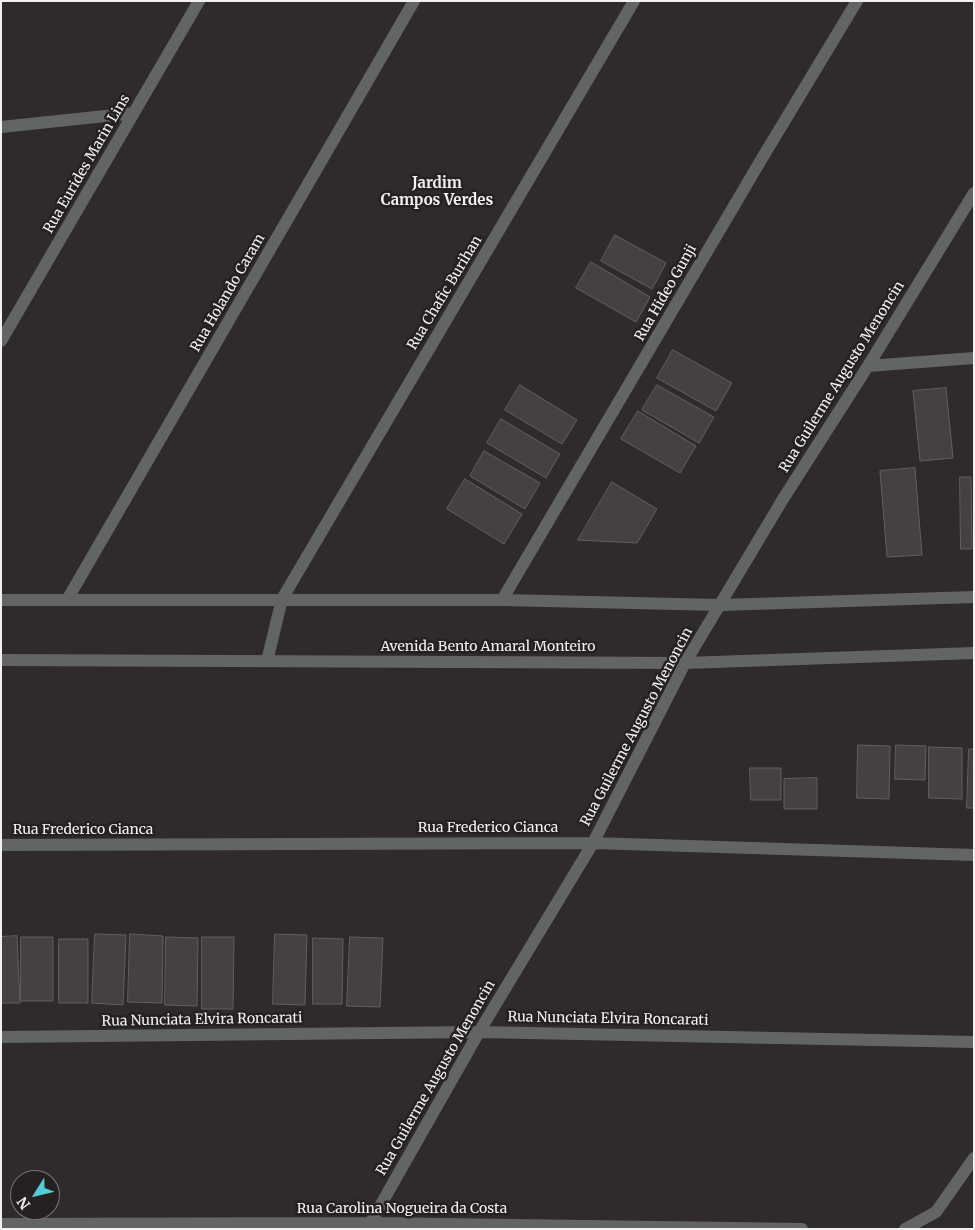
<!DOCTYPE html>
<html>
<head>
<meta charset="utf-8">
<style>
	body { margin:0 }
	#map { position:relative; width:975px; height:1230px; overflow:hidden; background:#2f2b2c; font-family:Merriweather,serif }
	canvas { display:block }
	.frame { position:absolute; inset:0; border:2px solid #f3f0f1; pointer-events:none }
	.north { position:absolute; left:10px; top:1170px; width:50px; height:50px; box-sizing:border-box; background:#252122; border:1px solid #777475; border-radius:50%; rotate:234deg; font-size:14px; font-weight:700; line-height:20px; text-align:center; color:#f3f0f1 }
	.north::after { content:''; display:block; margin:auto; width:18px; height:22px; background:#52ccd5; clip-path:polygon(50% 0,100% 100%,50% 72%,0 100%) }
</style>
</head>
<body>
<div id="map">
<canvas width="975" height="1230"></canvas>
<div class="frame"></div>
<div class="north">N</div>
</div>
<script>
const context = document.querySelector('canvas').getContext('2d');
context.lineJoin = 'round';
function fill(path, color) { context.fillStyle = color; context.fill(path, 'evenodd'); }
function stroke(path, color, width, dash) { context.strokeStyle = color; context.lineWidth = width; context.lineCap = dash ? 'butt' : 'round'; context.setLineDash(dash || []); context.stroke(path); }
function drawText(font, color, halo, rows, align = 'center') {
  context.font = font + ' Merriweather,serif'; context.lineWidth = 5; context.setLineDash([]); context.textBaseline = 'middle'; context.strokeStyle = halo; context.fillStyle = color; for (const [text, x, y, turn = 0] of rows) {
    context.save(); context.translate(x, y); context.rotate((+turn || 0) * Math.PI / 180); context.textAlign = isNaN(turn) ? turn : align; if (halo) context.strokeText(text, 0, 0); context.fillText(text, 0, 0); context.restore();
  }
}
const building = new Path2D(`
	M 615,235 L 666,263 L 652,289 L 601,261 Z
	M 591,262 L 650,297 L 636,322 L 576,288 Z
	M 673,350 L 732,383 L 716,411 L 657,378 Z
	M 520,385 L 577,420 L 562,444 L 505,410 Z
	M 657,385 L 714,417 L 699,443 L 642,410 Z
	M 946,388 L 953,458 L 920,461 L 913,391 Z
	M 638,411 L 696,446 L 680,473 L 621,439 Z
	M 501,419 L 560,454 L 546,478 L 487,443 Z
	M 484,451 L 540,483 L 525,509 L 470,476 Z
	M 915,468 L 922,555 L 887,557 L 880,471 Z
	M 960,477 L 971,477 L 972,549 L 961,549 Z
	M 465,479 L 522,514 L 504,544 L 447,509 Z
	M 612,482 L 657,509 L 637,543 L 578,540 Z
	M 858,745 L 890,746 L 889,799 L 857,798 Z
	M 896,745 L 926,746 L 925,780 L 895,779 Z
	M 929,747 L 962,748 L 962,799 L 929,798 Z
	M 969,749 L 974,749 L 974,808 L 967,808 Z
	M 750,768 L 781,768 L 781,800 L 751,800 Z
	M 817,778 L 817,809 L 784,809 L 784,779 Z
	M 95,934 L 126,935 L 123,1005 L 92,1003 Z
	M 130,934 L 163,936 L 162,1003 L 128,1002 Z
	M 275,934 L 307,935 L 305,1005 L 273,1004 Z
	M 17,936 L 20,1003 L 1,1003 L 1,937 Z
	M 21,937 L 53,937 L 53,1001 L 21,1001 Z
	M 166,937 L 198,938 L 197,1006 L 165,1005 Z
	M 202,937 L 234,937 L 233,1009 L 202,1009 Z
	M 350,937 L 383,938 L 380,1007 L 347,1006 Z
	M 313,938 L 343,939 L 342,1004 L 313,1004 Z
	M 59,939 L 88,939 L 88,1003 L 59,1003 Z`);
const minor = new Path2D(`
	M 1,127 L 134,113
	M 1,341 L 199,1
	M 868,366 L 974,358
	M 67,600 L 414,1
	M 502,600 L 761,160 L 857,1
	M 267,661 L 282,599 L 634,1
	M 1,845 L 593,843 L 974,855
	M 1,1037 L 479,1032 L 974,1042
	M 1,1224 L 370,1223 L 802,1229
	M 367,1229 L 479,1032 L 593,843 L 685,663 L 783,499 L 868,366 L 974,193
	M 905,1229 L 936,1212 L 974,1158`);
const tertiary = new Path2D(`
	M 1,600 L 502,600 L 721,605 L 974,597
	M 1,660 L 685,663 L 974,653`);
const streetNames = [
	["Rua Eurides Marin Lins",87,164,-60],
	["Rua Holando Caram",228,293,-60],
	["Rua Chafic Burihan",445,293,-59],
	["Rua Hideo Gunji",666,293,-60],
	["Rua Guilerme Augusto Menoncin",842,377,-58],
	["Avenida Bento Amaral Monteiro",488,647],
	["Rua Guilerme Augusto Menoncin",637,727,-62],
	["Rua Frederico Cianca",488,828],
	["Rua Frederico Cianca",83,830],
	["Rua Nunciata Elvira Roncarati",608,1019,1],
	["Rua Nunciata Elvira Roncarati",202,1020,-1],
	["Rua Guilerme Augusto Menoncin",436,1078,-60],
	["Rua Carolina Nogueira da Costa",402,1209]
];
const neighbourhoodNames = [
	["Jardim",437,184],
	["Campos Verdes",437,201]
];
fill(building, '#454142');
stroke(building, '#635e5f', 1);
stroke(minor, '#636565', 12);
stroke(tertiary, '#636565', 12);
drawText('14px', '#f3f0f1', '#252122', streetNames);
drawText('bold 15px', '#f3f0f1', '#252122', neighbourhoodNames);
</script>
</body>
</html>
